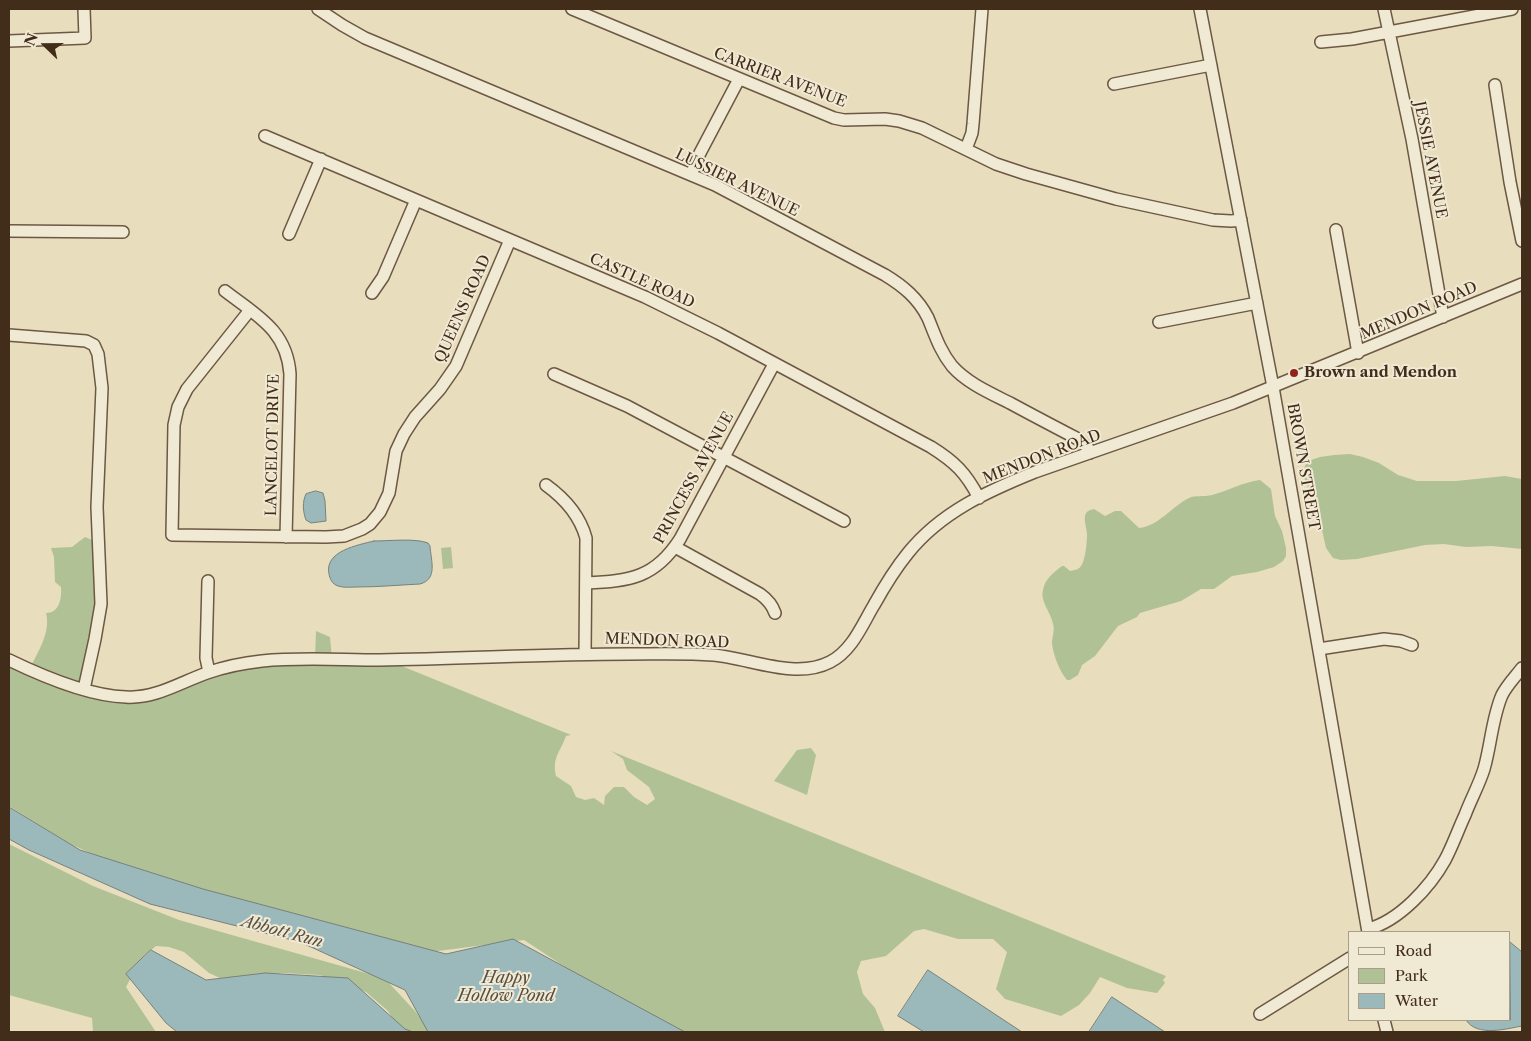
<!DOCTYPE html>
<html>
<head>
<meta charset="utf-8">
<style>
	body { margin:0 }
	#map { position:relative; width:1531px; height:1041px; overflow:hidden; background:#e8ddbd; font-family:"Libre Caslon Text",serif }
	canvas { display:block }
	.frame { position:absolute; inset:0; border:10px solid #422c1a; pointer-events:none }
	.legend { position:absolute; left:1348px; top:931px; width:162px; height:90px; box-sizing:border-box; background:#f0e9d4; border:1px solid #aa9d8a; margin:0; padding:6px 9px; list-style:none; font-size:15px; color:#422c1a }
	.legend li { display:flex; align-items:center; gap:10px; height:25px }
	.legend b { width:25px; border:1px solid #aa9d8a }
	.north { position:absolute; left:20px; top:20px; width:50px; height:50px; -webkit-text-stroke:4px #f0e9d4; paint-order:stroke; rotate:292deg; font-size:14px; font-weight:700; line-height:20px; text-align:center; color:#422c1a }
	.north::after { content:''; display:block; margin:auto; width:18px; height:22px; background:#422c1a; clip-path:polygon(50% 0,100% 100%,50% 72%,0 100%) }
</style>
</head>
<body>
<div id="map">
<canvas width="1531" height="1041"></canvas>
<div class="frame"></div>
<ul class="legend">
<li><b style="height:6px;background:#f0e9d4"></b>Road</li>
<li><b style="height:14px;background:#b0c295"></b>Park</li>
<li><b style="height:14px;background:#9bb9bb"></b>Water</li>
</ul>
<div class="north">N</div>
</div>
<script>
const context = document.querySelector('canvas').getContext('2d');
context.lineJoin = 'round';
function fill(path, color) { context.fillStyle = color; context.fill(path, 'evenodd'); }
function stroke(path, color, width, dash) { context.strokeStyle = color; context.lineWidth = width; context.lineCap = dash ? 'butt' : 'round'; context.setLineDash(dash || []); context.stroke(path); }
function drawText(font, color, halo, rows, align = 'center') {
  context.font = font + ' "Libre Caslon Text",serif'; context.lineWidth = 4; context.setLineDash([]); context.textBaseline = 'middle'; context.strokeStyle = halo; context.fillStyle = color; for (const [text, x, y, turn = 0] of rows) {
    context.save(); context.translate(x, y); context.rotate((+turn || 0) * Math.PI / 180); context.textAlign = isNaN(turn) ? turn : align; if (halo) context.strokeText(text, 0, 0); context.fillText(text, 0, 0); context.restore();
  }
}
const green = new Path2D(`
	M 1350,454 L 1363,457 L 1379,463 L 1398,475 L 1417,481 L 1456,481 L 1505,476 L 1522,479 L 1522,549 L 1492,546 L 1466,547 L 1444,544 L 1425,545 L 1357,559 L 1341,560 L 1333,558 L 1326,548 L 1316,502 L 1305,482 L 1304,470 L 1305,466 L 1308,461 L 1320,457 L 1334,455 Z
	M 1260,480 L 1271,489 L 1275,516 L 1282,531 L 1286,548 L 1286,556 L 1283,561 L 1274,567 L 1257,572 L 1232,576 L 1214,589 L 1201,589 L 1181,601 L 1140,613 L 1137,617 L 1118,626 L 1095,656 L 1082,665 L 1078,675 L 1070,680 L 1067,680 C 1060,672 1053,655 1052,643 C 1052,637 1055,630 1053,624 C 1051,612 1040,602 1043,590 C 1045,579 1053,573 1062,566 L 1064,566 L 1070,571 C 1074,570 1079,570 1081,566 C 1085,561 1087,543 1087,535 C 1087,529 1084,522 1085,516 C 1086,511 1090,510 1094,509 L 1105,516 L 1115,511 L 1121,511 L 1139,528 C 1159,526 1171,507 1189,498 C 1195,495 1204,497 1212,495 C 1228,491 1243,482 1260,480 Z
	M 85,537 L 99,543 L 96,620 L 92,687 L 118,697 L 208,674 L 315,658 L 316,631 L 330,637 L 332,659 L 387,660 L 571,735 L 566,736 C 560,753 552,757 556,776 L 571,786 L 576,797 L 585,800 L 594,798 L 604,805 L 605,796 L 614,787 L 624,787 L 634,797 L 647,805 L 655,799 L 649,787 L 627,770 L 623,759 L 611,751 L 1166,976 L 1163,980 L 1165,983 L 1157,993 L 1127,988 L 1100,977 L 1090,993 L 1079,1005 L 1061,1016 L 1005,999 L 996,989 L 1007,952 L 993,939 L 958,939 L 924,929 L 914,931 L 886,956 L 861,961 L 857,972 L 863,994 L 875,1008 L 885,1032 L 660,1032 L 614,999 L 524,940 L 430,952 L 135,873 L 68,843 L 9,806 L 9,660 L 30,668 C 38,652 51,632 46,613 C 59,613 62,599 61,587 L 55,582 L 54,557 L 51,548 L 72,547 Z
	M 451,547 L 453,568 L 443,569 L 441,548 Z
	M 811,748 L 816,755 L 807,795 L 774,781 L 797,750 Z
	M 9,844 L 93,886 L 179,920 L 373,975 L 389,983 L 415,1011 L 431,1032 L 401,1032 L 388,1011 L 366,992 L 320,975 L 282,973 L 220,978 L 209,973 L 184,952 L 169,947 L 156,946 L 145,955 L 136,968 L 126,987 L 156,1032 L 93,1032 L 92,1018 L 9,995 Z`);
const water = new Path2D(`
	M 316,491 L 323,493 L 325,501 L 326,521 L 311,523 L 306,520 C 303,512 302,502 306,494 Z
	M 374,541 C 389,541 415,538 428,543 L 430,546 C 431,561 438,579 420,584 C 399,585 378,587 357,587 C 351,587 344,588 338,586 C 332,584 330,579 329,574 C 324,551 358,545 374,541 Z
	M 9,807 L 80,850 L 203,889 L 446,954 L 513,939 L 685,1032 L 428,1032 L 405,990 L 300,942 L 150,904 L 29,850 L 9,839 Z
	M 1510,942 L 1522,952 L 1522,1026 C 1506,1029 1477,1037 1466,1020 L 1510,1020 Z
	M 151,950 L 206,980 L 265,973 L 348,978 L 405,1029 L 413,1032 L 177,1032 L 166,1023 L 126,974 Z
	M 928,970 L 1022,1032 L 924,1032 L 898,1016 Z
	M 1112,997 L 1165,1032 L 1089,1032 Z`);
const minor = new Path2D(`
	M 318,9 L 342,25 L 365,38 L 715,185 L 885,275 C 903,286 918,298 928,318 C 935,335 940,351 952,366 C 967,383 990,393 1010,403 C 1032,415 1055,427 1078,439 L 1088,448 L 1090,453
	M 572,9 L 834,118 L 844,120 L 885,119 L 899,121 L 922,128 L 996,164 L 1026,174 L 1116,199 L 1213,220 L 1231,221 L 1241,220
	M 1200,9 L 1273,387 L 1368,932
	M 1384,9 L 1412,139 L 1443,317
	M 9,41 L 85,38 L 84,9
	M 1321,42 L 1352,39 L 1512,9
	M 1114,84 L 1211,65
	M 1495,85 L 1510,182 L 1522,241
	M 265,136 L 645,297 L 718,333 L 931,447 C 955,462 966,473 979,498
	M 966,149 L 972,133 L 973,124 L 982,9
	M 691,175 L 700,153 L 739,79
	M 1336,230 L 1358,353
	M 9,231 L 123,232
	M 289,234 L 321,159
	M 225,291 C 256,315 287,330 290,374 L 286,537
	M 372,293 L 383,277 L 416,200
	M 250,310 L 187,389 L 178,407 L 174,425 L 172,535 L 326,537 L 344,536 L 362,529 L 370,524 L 380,512 L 389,493 L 396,451 L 404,434 L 415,417 L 440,389 L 456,366 L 510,240
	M 1159,322 L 1257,303
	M 9,335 L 86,341 L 94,345 L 98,354 L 102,388 L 97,507 L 101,604 L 95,639 L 84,689
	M 554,374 L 627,406 L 844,521
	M 546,485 C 564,498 580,516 586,538 L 585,654
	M 675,547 L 760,594 C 767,599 772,604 775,613
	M 208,581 L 206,658 L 209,672
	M 586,583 C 630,581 655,578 680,539 L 774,364
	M 1319,649 L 1384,639 L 1401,641 L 1412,645
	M 9,660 C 42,676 90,696 126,697 C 155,699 181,682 207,673 C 224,667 243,663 262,661 C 301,657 341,660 380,660 C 463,659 546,654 629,654 C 657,654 685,653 713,655 C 750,658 795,680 830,662 C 852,651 862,625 874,605 C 884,587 895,569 908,553 C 941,512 988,491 1035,472 L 1233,403 L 1522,284
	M 1368,929 C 1399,921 1430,887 1445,860 C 1453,845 1458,830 1465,815 C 1471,799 1479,785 1484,769 C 1491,745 1492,718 1502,695 C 1507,685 1515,677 1522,668
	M 1260,1014 L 1350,958
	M 1384,1020 L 1387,1032`);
const markers = [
	[1294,373,5,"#8f2418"]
];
const streetNames = [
	["CARRIER AVENUE",780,78,21],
	["JESSIE AVENUE",1430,160,79],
	["LUSSIER AVENUE",737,183,26],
	["CASTLE ROAD",642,281,24],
	["QUEENS ROAD",463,309,-66],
	["MENDON ROAD",1419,311,-23],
	["LANCELOT DRIVE",273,445,-89],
	["MENDON ROAD",1042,457,-21],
	["BROWN STREET",1303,467,80],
	["PRINCESS AVENUE",694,478,-61],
	["MENDON ROAD",667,641,2]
];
const poiNames = [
	["Brown and Mendon",1304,373]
];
const waterNames = [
	["Abbott Run",282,932,15],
	["Happy",506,978],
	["Hollow Pond",506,996]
];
fill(green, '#b0c295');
fill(water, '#9bb9bb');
stroke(water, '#77817b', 1);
stroke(minor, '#6c5843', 14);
stroke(minor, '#f0e9d4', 11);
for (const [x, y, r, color] of markers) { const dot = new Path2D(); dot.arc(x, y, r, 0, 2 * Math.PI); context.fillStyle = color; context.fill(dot); stroke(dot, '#f0e9d4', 2); }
drawText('15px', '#422c1a', '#f0e9d4', streetNames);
drawText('bold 15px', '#422c1a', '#f0e9d4', poiNames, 'left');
drawText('italic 16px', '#584f42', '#f0e9d4', waterNames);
</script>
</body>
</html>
